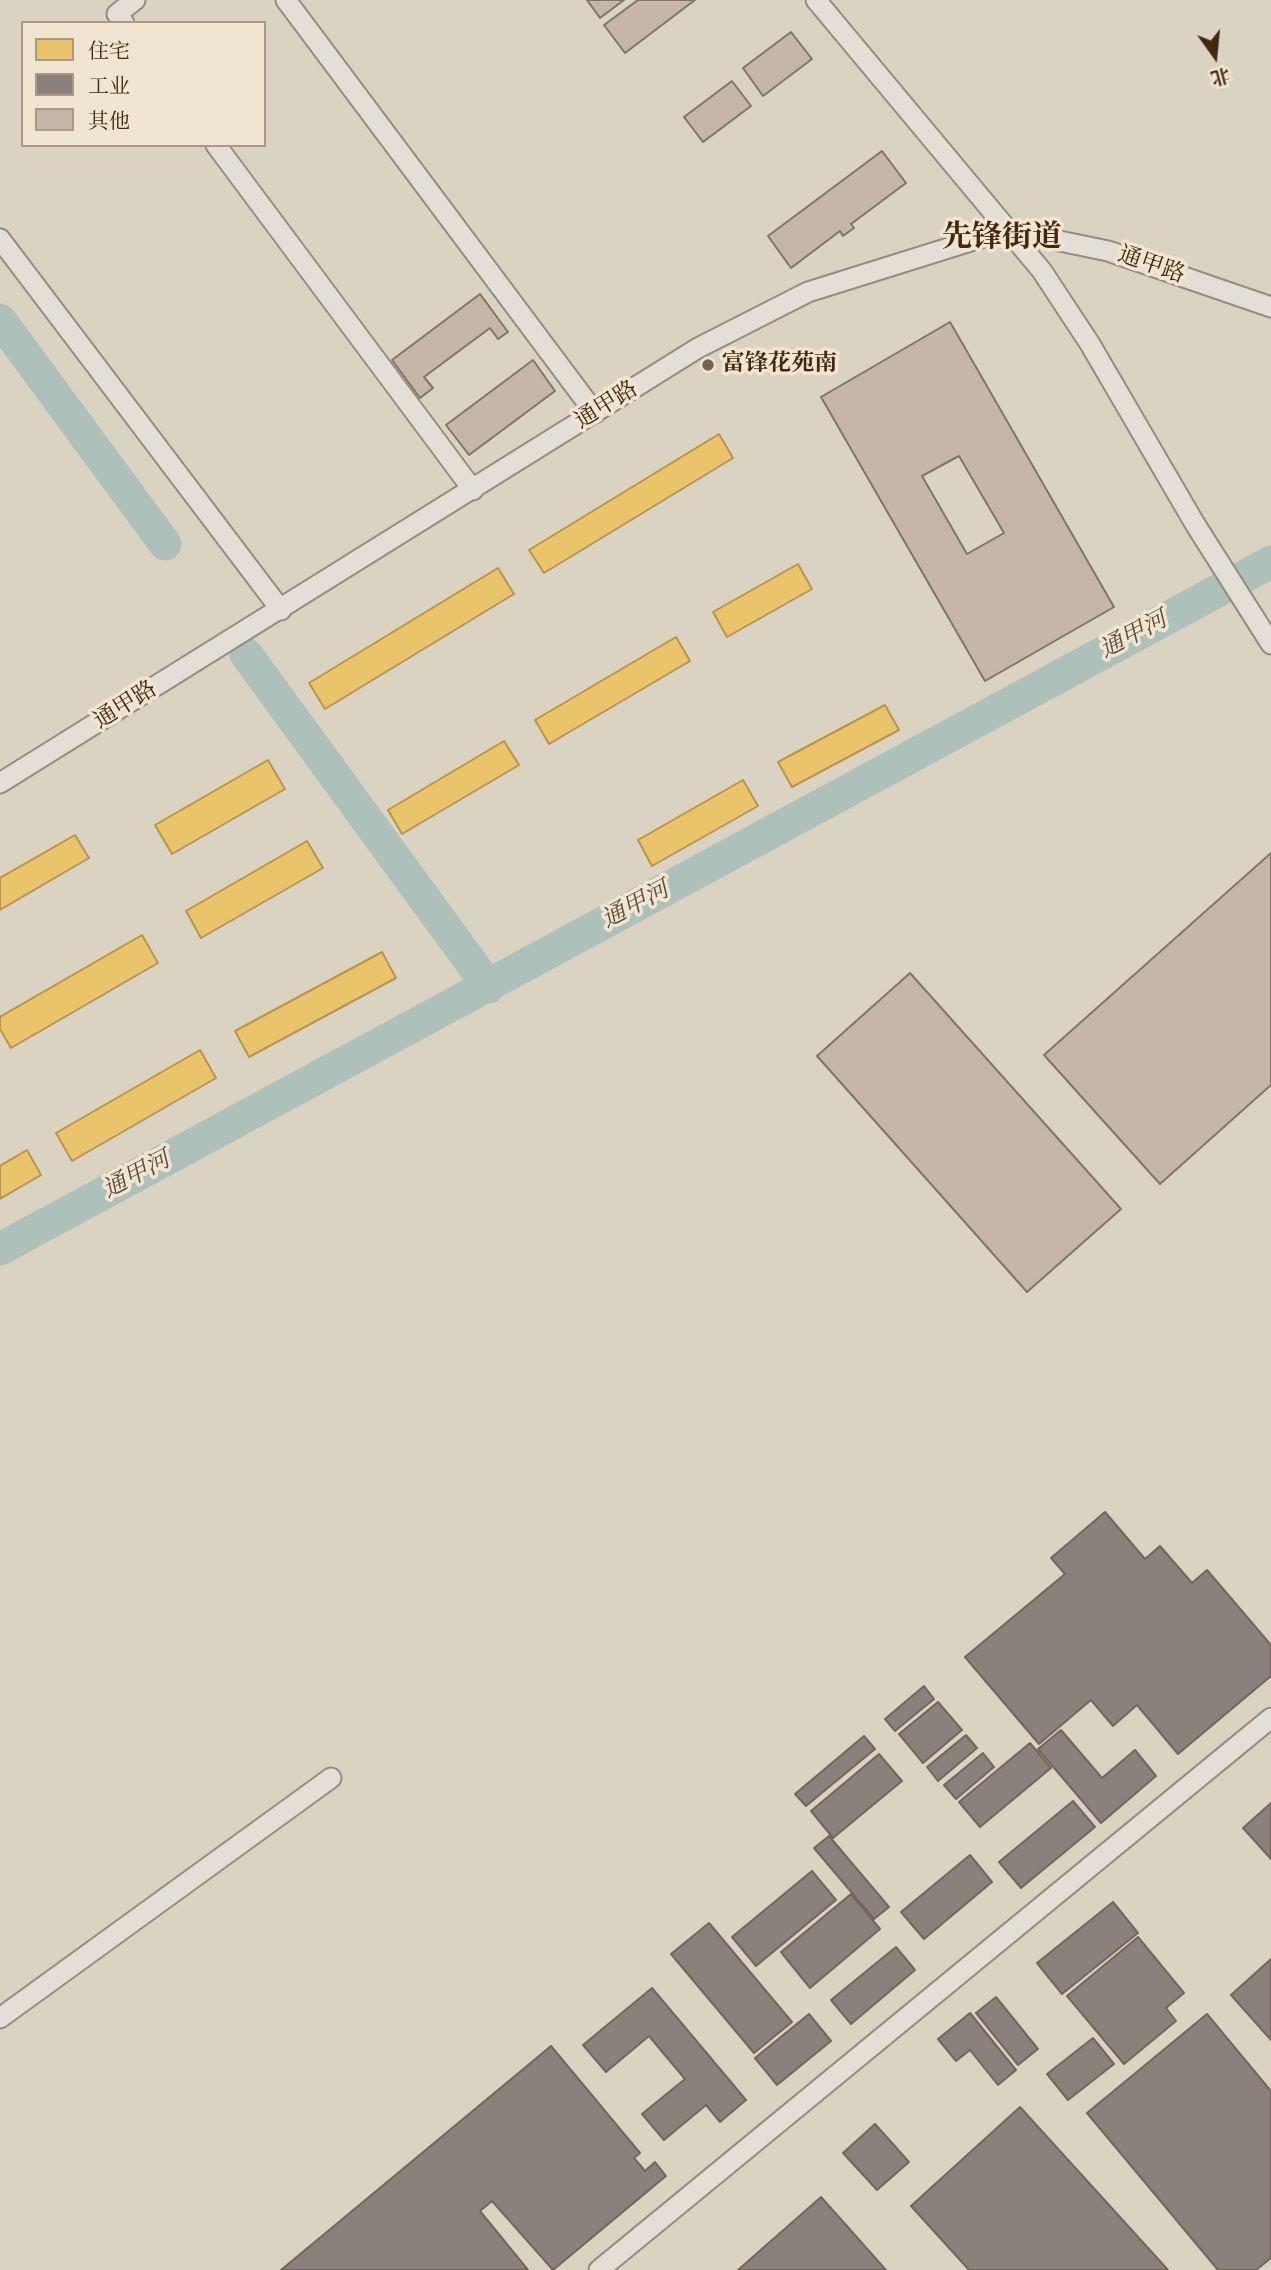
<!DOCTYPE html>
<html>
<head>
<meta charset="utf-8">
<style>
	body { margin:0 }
	#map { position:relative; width:1271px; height:2270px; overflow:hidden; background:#dbd3c1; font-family:Cardo,"Noto Serif SC",serif }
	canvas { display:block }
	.legend { position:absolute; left:21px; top:21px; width:245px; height:126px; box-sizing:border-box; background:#efe5d0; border:2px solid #ab9983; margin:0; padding:9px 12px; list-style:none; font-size:21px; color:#44270f }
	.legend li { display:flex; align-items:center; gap:14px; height:35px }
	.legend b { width:35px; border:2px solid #ab9983 }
	.north { position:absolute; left:1180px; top:21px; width:70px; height:70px; -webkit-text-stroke:5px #efe5d0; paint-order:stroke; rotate:165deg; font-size:19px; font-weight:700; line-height:28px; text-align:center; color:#44270f }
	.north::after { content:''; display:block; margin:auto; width:24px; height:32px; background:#44270f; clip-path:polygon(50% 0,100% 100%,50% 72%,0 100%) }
</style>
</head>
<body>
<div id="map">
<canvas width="1271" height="2270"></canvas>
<ul class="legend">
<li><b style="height:19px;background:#e9c46a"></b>住宅</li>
<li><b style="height:19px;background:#8a817c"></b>工业</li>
<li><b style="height:19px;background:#c5b6a9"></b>其他</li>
</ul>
<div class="north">北</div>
</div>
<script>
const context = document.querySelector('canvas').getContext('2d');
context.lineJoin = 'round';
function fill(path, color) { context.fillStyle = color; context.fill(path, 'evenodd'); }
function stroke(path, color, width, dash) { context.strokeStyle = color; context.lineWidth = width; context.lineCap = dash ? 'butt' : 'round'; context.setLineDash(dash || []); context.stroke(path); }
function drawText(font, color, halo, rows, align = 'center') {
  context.font = font + ' Cardo,"Noto Serif SC",serif'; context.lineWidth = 7; context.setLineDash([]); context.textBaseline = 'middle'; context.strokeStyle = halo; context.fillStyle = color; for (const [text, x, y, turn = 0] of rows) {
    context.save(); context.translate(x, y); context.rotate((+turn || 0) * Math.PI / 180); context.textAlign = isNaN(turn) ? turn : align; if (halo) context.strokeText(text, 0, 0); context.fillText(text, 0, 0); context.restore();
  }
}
const homes = new Path2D(`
	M 719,434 L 733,458 L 544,573 L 529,550 Z
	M 798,564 L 812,589 L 727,637 L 713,612 Z
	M 498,568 L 514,594 L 325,709 L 309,683 Z
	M 676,637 L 690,661 L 549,744 L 535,720 Z
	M 885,705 L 899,730 L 792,787 L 778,762 Z
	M 504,741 L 519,765 L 402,834 L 388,810 Z
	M 268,760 L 285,789 L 172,854 L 155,825 Z
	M 743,780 L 758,806 L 652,866 L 638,840 Z
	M 75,835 L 89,858 L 0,910 L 0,878 Z
	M 307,841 L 323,868 L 201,938 L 186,911 Z
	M 142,935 L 158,963 L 11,1048 L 0,1029 L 0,1017 Z
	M 382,952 L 396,978 L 249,1057 L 235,1031 Z
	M 200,1050 L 216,1078 L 72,1161 L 56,1133 Z
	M 27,1150 L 41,1175 L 0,1199 L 0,1166 Z`);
const industry = new Path2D(`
	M 1105,1512 L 1145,1559 L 1160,1546 L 1192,1583 L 1207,1570 L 1271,1645 L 1271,1676 L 1178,1754 L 1137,1705 L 1113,1726 L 1091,1700 L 1039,1744 L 965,1657 L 1065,1574 L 1051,1558 Z
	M 924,1686 L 934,1699 L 895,1731 L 885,1719 Z
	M 938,1702 L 962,1730 L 923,1763 L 899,1734 Z
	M 1061,1730 L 1102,1778 L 1135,1750 L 1156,1776 L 1101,1823 L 1038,1749 Z
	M 966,1735 L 977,1748 L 938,1781 L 927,1767 Z
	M 864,1736 L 875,1749 L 806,1806 L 795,1794 Z
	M 1030,1743 L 1051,1768 L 980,1827 L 959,1802 Z
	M 983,1753 L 994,1767 L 956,1799 L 944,1785 Z
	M 879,1754 L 902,1781 L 833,1838 L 811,1811 Z
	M 1073,1801 L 1095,1827 L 1021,1888 L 999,1862 Z
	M 1271,1803 L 1271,1859 L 1243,1828 Z
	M 829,1836 L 889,1907 L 874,1919 L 814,1848 Z
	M 970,1855 L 992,1882 L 924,1939 L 901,1912 Z
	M 812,1871 L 836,1900 L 756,1966 L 732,1937 Z
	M 851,1894 L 880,1929 L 810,1988 L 781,1952 Z
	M 1113,1902 L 1138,1933 L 1062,1994 L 1037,1963 Z
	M 709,1923 L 792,2022 L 754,2053 L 671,1954 Z
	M 1138,1937 L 1184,1993 L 1166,2008 L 1176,2021 L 1124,2064 L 1067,1996 Z
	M 896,1947 L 915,1970 L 851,2024 L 831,2000 Z
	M 1271,1959 L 1271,2040 L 1231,1995 Z
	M 652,1988 L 746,2100 L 720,2122 L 706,2105 L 664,2140 L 642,2114 L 685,2079 L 649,2036 L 606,2072 L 583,2045 Z
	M 996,1997 L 1038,2049 L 1018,2065 L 976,2013 Z
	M 970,2013 L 1016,2070 L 998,2085 L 970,2050 L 956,2061 L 938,2039 Z
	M 809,2014 L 831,2041 L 777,2085 L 755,2058 Z
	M 1207,2014 L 1271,2091 L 1271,2258 L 1256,2270 L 1218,2270 L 1087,2113 Z
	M 1093,2038 L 1114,2064 L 1068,2100 L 1047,2074 Z
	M 551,2046 L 640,2153 L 634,2158 L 645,2171 L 655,2162 L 666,2176 L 553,2270 L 492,2201 L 480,2211 L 528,2270 L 281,2270 Z
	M 1020,2107 L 1168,2270 L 969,2270 L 911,2206 Z
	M 875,2124 L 909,2162 L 877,2190 L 843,2153 Z
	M 821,2197 L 886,2270 L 738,2270 Z`);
const river = new Path2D(`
	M 0,320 L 165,544
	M 246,654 L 489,987
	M 0,1249 L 1271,562`);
const building = new Path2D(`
	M 587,0 L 624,0 L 600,18 Z
	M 638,0 L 695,0 L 625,53 L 604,25 Z
	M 791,32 L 812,59 L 763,96 L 743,68 Z
	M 732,81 L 751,106 L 703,142 L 684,117 Z
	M 882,151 L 906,183 L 851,224 L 854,228 L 843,236 L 840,231 L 791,268 L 768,236 Z
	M 480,294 L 508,332 L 498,339 L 490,328 L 424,377 L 433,388 L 420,398 L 392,360 Z
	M 950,322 L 1114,607 L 985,681 L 821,397 ZM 959,456 L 1004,533 L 967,554 L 922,476 Z
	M 533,360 L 555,391 L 469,455 L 446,425 Z
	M 1271,853 L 1271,1085 L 1160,1184 L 1044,1055 Z
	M 910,973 L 1121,1209 L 1027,1292 L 817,1056 Z`);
const minor = new Path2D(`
	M 286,0 L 595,413
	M 816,0 L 1042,271 L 1090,344 L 1195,524 L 1271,644
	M 124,23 L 117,14 L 135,0
	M 216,145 L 473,490
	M 0,239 L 281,610
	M 0,783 L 698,348 L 808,292 L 1006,230 L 1108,251 L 1271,307
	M 0,2018 L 331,1778
	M 599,2270 L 1271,1718`);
const markers = [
	[708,365,7,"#79634d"]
];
const streetNames = [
	["通甲路",1151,266,19],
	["通甲路",607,406,-32],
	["通甲路",126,706,-32]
];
const poiNames = [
	["富锋花苑南",722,365]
];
const waterNames = [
	["通甲河",1134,636,-28],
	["通甲河",636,906,-28],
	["通甲河",137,1176,-28]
];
const districtNames = [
	["先锋街道",1002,239]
];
fill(homes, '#e9c46a');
stroke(homes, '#b8954f', 2);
fill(industry, '#8a817c');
stroke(industry, '#75665b', 2);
stroke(river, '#adc0ba', 33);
fill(building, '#c5b6a9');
stroke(building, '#7f7668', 2);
stroke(minor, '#958d80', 23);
stroke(minor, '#e4dfd6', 19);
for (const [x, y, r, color] of markers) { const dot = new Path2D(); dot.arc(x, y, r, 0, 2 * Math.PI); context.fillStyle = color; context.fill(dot); stroke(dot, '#efe5d0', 2.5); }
drawText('23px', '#44270f', '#efe5d0', streetNames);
drawText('bold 23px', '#44270f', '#efe5d0', poiNames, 'left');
drawText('italic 24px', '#594b39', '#efe5d0', waterNames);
drawText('bold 30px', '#44270f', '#efe5d0', districtNames);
</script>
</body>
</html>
